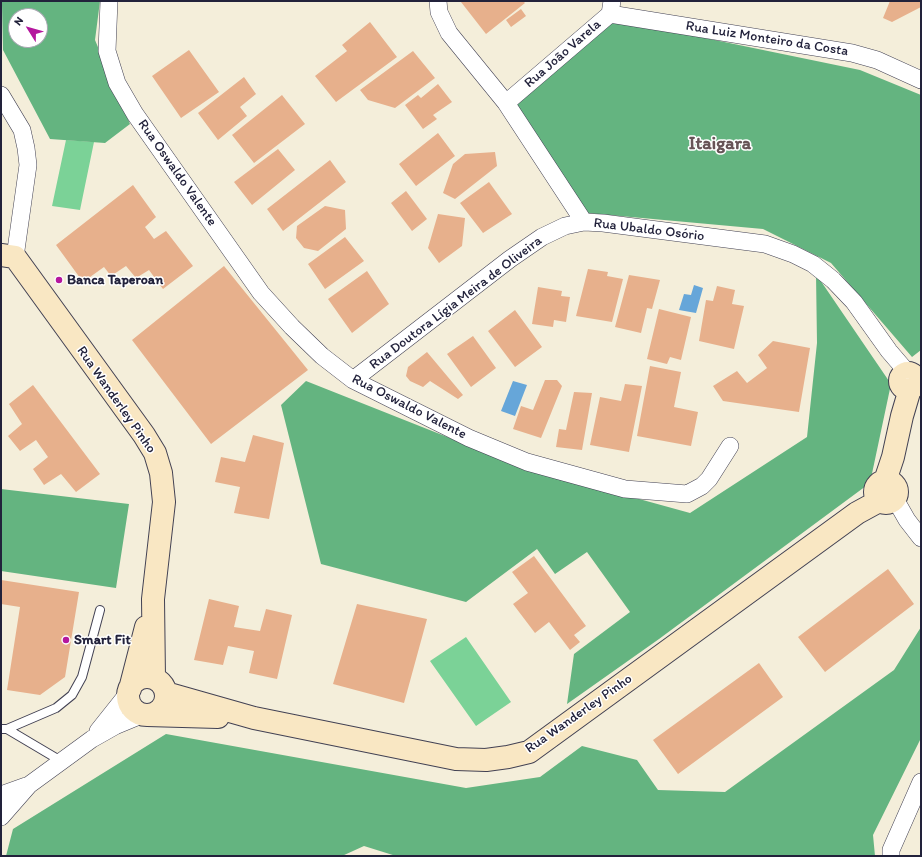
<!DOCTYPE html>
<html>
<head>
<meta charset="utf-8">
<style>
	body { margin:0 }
	#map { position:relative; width:922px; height:857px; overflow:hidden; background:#f4eeda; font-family:Itim,sans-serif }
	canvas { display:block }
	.frame { position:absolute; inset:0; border:2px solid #22223b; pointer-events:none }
	.north { position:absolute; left:8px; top:8px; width:40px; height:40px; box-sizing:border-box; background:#fff; border:1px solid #a7a7b1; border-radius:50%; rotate:307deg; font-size:11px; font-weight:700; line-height:16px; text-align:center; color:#22223b }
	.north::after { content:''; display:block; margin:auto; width:14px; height:18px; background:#b5179e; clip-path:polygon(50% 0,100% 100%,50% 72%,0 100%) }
</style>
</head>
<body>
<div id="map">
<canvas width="922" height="857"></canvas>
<div class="frame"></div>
<div class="north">N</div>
</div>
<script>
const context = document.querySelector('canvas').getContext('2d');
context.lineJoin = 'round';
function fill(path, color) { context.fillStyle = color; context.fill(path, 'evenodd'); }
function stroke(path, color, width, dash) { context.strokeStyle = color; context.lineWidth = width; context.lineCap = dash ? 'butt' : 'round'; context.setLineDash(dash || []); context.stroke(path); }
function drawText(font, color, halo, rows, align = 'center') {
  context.font = font + ' Itim,sans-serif'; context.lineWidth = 3; context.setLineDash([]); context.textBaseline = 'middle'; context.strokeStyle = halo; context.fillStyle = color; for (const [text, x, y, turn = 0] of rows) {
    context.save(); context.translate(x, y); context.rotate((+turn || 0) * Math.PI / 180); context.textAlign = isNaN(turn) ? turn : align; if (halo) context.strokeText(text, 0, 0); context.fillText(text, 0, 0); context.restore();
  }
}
const green = new Path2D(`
	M 66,140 L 94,142 L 80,210 L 52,206 Z
	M 466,637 L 511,702 L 476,726 L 430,661 Z`);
const forest = new Path2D(`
	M 1,1 L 100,1 L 95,40 L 130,124 L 105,143 L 50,139 L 3,50 L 2,5 L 1,3 ZM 16,16 L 40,16 L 40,40 L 16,40 Z
	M 608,18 L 860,70 L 921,95 L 921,350 L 912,357 L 831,263 L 763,229 L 587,213 L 510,111 Z
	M 816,274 L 891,384 L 870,483 L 659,639 L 567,704 L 574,654 L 630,612 L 587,552 L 555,574 L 537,549 L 466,602 L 321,564 L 281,405 L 306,381 L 523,467 L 690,513 L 807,437 L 817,343 Z
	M 1,489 L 129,504 L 116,588 L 1,571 Z
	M 921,627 L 921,738 L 873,835 L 875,856 L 396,856 L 364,846 L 342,856 L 6,856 L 13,829 L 166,734 L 466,788 L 540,777 L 582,746 L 637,760 L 658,790 L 725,792 L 894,670 Z`);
const water = new Path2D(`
	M 694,285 L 703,288 L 696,313 L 679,310 L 684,294 L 691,295 Z
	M 513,381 L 527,385 L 515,416 L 501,411 Z`);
const building = new Path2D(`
	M 462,1 L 523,1 L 525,3 L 486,34 L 461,2 Z
	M 890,1 L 921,1 L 921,7 L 892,22 L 883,18 Z
	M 521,9 L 526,16 L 511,27 L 506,20 Z
	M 370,22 L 397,57 L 336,102 L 315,76 L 347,51 L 342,45 Z
	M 189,50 L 219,92 L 181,118 L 152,76 Z
	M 413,51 L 435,78 L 395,108 L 368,100 L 360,90 Z
	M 244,77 L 256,94 L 240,107 L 247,116 L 218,140 L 198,113 Z
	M 438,84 L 452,102 L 433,115 L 437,119 L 423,129 L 405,105 L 418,95 L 421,98 Z
	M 282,95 L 305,124 L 254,163 L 232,135 Z
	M 438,133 L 455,156 L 416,186 L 399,164 Z
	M 278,149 L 295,170 L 252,205 L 234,182 Z
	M 495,152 L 497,166 L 455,199 L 443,193 L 453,164 L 465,154 Z
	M 330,160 L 346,182 L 283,231 L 267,209 Z
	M 489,182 L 512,214 L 483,233 L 460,203 Z
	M 133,185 L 156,217 L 145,227 L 154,239 L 166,231 L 193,266 L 163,289 L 149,270 L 136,278 L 126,266 L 111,276 L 104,267 L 83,282 L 56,245 Z
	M 406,191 L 427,219 L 412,231 L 391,203 Z
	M 325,206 L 345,210 L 346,229 L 318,251 L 304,248 L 296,238 L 297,226 Z
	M 438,214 L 465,218 L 462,246 L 439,263 L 428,248 Z
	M 345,237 L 364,261 L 325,289 L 308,264 Z
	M 224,266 L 308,370 L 211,444 L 132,340 Z
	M 588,269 L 608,272 L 607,276 L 623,279 L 612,322 L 576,316 Z
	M 367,271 L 389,304 L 352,333 L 328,299 Z
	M 629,275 L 660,280 L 652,309 L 647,308 L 641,333 L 615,327 Z
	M 717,286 L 735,290 L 732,304 L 744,306 L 734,349 L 699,341 L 706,300 L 713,301 Z
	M 538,287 L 562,291 L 561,296 L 570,297 L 566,322 L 554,320 L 553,327 L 532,324 Z
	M 659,309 L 691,317 L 681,360 L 670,357 L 667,364 L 647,359 Z
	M 515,310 L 542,347 L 515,367 L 488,331 Z
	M 473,336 L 496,368 L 471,387 L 447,354 Z
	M 773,341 L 810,348 L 799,412 L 723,401 L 713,386 L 737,371 L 747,383 L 767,368 L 758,355 Z
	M 427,352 L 463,395 L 458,399 L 430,381 L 423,387 L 410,381 L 406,376 L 408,367 Z
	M 650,366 L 681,372 L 674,407 L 698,412 L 691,446 L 637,436 Z
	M 545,380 L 557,380 L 562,386 L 541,438 L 513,429 L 521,406 L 533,410 Z
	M 625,384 L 642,386 L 629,452 L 590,445 L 600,397 L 621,401 Z
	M 33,385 L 100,474 L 76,492 L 61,474 L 44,485 L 33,469 L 48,457 L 36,440 L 20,451 L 8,436 L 22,424 L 9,404 Z
	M 574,392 L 592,393 L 582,450 L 556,447 L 559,429 L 566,430 Z
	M 253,435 L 284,443 L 269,519 L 234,513 L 240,487 L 215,482 L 221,457 L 245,462 Z
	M 534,556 L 586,626 L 574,635 L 580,642 L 570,650 L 549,622 L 535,633 L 513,604 L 528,593 L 512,572 Z
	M 888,569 L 914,604 L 825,672 L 798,637 Z
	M 1,580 L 79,592 L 65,677 L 40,695 L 7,690 L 20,607 L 1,604 Z
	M 209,599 L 239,606 L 234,627 L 260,631 L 266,609 L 292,615 L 277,679 L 249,673 L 254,651 L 228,646 L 223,665 L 194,660 Z
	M 357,604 L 427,619 L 404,703 L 333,684 Z
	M 759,663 L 783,697 L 678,774 L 653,740 Z`);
const lane = new Path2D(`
	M 1,729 L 7,729 L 61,761
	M 7,729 L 56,708 L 72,695 L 82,677 L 100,610`);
const street = new Path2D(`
	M 109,1 L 107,51 L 117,83 L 135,114 L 261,293 L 292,327 L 322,356 L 353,380 L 469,438 L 527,462 L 625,489 L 687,494 L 702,486 L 709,479 L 730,446
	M 438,1 L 439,12 L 449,33 L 506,103 L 584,222 L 603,223 L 765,244 L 793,254 L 813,264 L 833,280 L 854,302 L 889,351 L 907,372
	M 610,14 L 852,53 L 877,60 L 921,80
	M 1,95 L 22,130 L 26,148 L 28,165 L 15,257
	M 506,103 L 610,14 L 612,1
	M 353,380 L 510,259 L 542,237 L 565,226 L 584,222
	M 895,499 L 907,520 L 921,538
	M 98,731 L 129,692
	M 1,795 L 26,786
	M 1,817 L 29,785 L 92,739 L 115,726 L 144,714
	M 891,856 L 891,850 L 921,782`);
const secondary = new Path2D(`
	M 1,255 L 15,257 L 144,435 L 155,453 L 161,473 L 164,502 L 153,599 L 154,678
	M900 381a8 8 0 1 1 16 0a8 8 0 1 1-16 0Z
	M 885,481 L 893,457 L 902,416 L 910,389
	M875 492a11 11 0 1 1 22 0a11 11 0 1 1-22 0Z
	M128 696a19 19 0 1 1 38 0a19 19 0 1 1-38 0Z
	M 130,689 L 146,627
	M 166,693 L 254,718 L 456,759 L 486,760 L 508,757 L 529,752 L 857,513 L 879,501
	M 147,715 L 218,717`);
const markers = [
	[59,280,4,"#b5179e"],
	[66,640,4,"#b5179e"]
];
const streetNames = [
	["Rua Luiz Monteiro da Costa",767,39,9],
	["Rua João Varela",563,54,-41],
	["Rua Oswaldo Valente",177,173,55],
	["Rua Ubaldo Osório",649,230,7],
	["Rua Doutora Lígia Meira de Oliveira",456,303,-37],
	["Rua Wanderley Pinho",116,400,55],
	["Rua Oswaldo Valente",409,407,27],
	["Rua Wanderley Pinho",579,714,-35]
];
const poiNames = [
	["Banca Taperoan",67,280],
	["Smart Fit",74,640]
];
const districtNames = [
	["Itaigara",720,144]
];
fill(green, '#7bd297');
fill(forest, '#64b480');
fill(water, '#66a6d9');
fill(building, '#e7b08c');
stroke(lane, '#424153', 10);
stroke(street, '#424153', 18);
stroke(secondary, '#424153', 24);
stroke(lane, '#fff', 8);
stroke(street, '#fff', 17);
stroke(secondary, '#f9e7c3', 22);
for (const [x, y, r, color] of markers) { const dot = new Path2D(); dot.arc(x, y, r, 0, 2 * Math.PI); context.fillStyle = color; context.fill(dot); stroke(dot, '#fff', 1.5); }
drawText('14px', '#22223b', '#fff', streetNames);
drawText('bold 14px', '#22223b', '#fff', poiNames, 'left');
drawText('bold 18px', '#675457', '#fff', districtNames);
</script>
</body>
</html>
